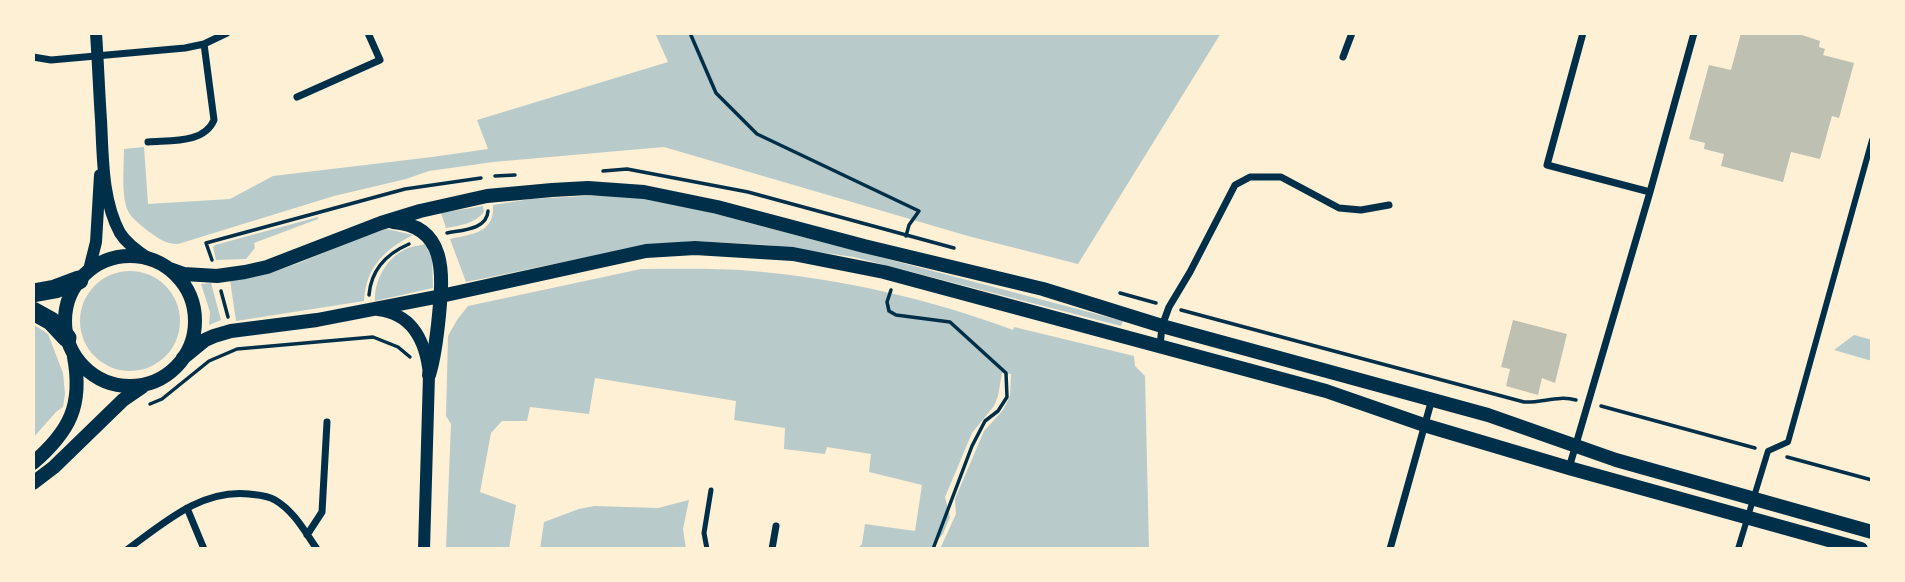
<!DOCTYPE html>
<html>
<head>
<meta charset="utf-8">
<style>
	body { margin:0 }
	#map { position:relative; width:1905px; height:582px; overflow:hidden; background:#fdf0d5; font-family:Lora,serif }
	canvas { display:block }
	.frame { position:absolute; inset:0; border:35px solid #fdf0d5; pointer-events:none }
</style>
</head>
<body>
<div id="map">
<canvas width="1905" height="582"></canvas>
<div class="frame"></div>
</div>
<script>
const context = document.querySelector('canvas').getContext('2d');
context.lineJoin = 'round';
function fill(path, color) { context.fillStyle = color; context.fill(path, 'evenodd'); }
function stroke(path, color, width, dash) { context.strokeStyle = color; context.lineWidth = width; context.lineCap = dash ? 'butt' : 'round'; context.setLineDash(dash || []); context.stroke(path); }
const green = new Path2D(`
	M 655,33 L 1221,33 L 1078,264 L 968,236 L 664,147 L 493,162 L 429,171 L 406,179 L 334,196 L 178,244 C 165,244 158,238 148,231 C 141,225 132,219 128,211 C 121,196 124,166 124,149 L 144,147 L 148,204 L 230,199 L 273,176 L 432,157 L 488,149 L 477,120 L 668,62 Z
	M 602,195 L 655,198 L 1123,321 L 1121,326 L 854,257 L 768,245 L 692,241 L 617,251 L 466,282 L 450,239 C 472,234 495,233 493,205 L 531,199 Z
	M 483,206 L 484,212 C 474,224 461,225 446,228 L 441,213 Z
	M 318,217 L 318,219 L 254,243 L 255,248 L 246,259 L 216,260 L 213,247 L 215,245 Z
	M 387,229 L 413,235 C 384,250 366,267 364,301 L 236,321 L 230,280 C 278,277 332,248 377,230 Z
	M 425,244 L 432,258 L 433,288 L 375,301 C 374,282 385,261 402,251 C 408,247 417,246 425,244 Z
	M 641,269 C 679,269 716,268 753,271 C 842,279 930,299 1013,330 L 1014,327 L 1134,356 L 1135,366 L 1145,376 L 1149,549 L 940,549 L 956,514 L 955,499 L 984,431 L 1003,410 L 1010,396 L 1011,374 L 1002,373 L 998,396 L 994,406 L 972,433 L 945,497 L 950,517 L 943,534 L 930,549 L 857,549 L 862,544 L 865,524 L 915,531 L 922,485 L 869,472 L 871,454 L 827,447 L 825,454 L 784,449 L 785,428 L 734,420 L 736,401 L 595,378 L 589,414 L 530,407 L 527,421 L 502,421 L 491,433 L 480,492 L 516,505 L 509,549 L 446,549 L 451,424 L 446,416 L 448,336 L 457,320 L 468,306 Z
	M80 321a50 50 0 1 1 100 0a50 50 0 1 1-100 0Z
	M 211,283 L 221,320 L 209,325 L 210,312 L 201,284 Z
	M 33,324 L 48,334 L 63,373 L 65,394 L 63,407 L 56,412 L 33,438 Z
	M 1854,335 L 1872,340 L 1872,361 L 1834,350 Z
	M 689,500 L 683,529 L 686,549 L 540,549 L 544,522 L 579,509 L 594,506 L 658,508 Z`);
const building = new Path2D(`
	M 1741,33 L 1796,33 L 1820,41 L 1819,47 L 1825,49 L 1823,55 L 1854,63 L 1839,118 L 1832,116 L 1820,159 L 1791,152 L 1783,182 L 1721,166 L 1724,154 L 1704,149 L 1705,143 L 1689,139 L 1709,65 L 1731,70 Z
	M 1513,320 L 1567,334 L 1555,383 L 1542,378 L 1538,395 L 1506,386 L 1510,369 L 1501,367 Z`);
const path = new Path2D(`
	M 690,33 L 716,93 L 757,134 L 919,211 L 909,225 L 906,236
	M 603,171 L 627,169 L 748,192 L 954,248
	M 495,176 L 515,175
	M 447,233 C 461,230 487,230 488,211
	M 212,260 L 206,243 L 405,189 L 481,178
	M 891,290 L 887,302 L 889,311 L 896,315 L 950,322 L 1006,373 L 1007,397 L 998,411 L 985,421 L 972,446 L 933,549
	M 221,291 L 228,317
	M 1120,293 L 1156,303
	M 369,295 C 371,270 386,254 409,244
	M 1181,310 L 1524,402 C 1542,403 1558,395 1576,400
	M 150,404 L 162,399 L 209,361 L 237,349 L 373,337 L 398,347 L 410,357
	M 1601,406 L 1755,448
	M 1787,457 L 1872,480`);
const service = new Path2D(`
	M 707,549 L 704,533 L 711,490`);
const pedestrian = new Path2D(`
	M 1738,549 L 1768,451 L 1788,442 L 1872,140`);
const minor = new Path2D(`
	M 1583,33 L 1547,165 L 1650,192
	M 33,57 L 51,60 L 185,48 L 204,44 L 227,33
	M 1343,57 L 1352,33
	M 297,97 L 380,60 L 368,33
	M 148,142 C 170,140 204,144 214,120 L 204,44
	M 1160,346 L 1162,326 L 1169,307 L 1190,272 L 1235,185 L 1250,177 L 1281,177 L 1339,208 L 1361,210 L 1389,205
	M 1569,468 L 1650,192 L 1694,33
	M 187,508 L 204,549
	M 307,535 L 322,512 L 327,422
	M 128,549 C 164,523 201,489 249,494 C 258,495 267,495 275,500 C 294,511 305,532 317,549
	M 772,549 L 776,526
	M 1390,549 L 1432,399`);
const tertiary = new Path2D(`
	M 96,33 C 98,62 99,91 101,120 C 103,157 102,200 120,233 C 127,244 137,251 148,258
	M 89,270 L 96,242 L 100,175
	M 378,310 C 414,314 426,343 429,375 L 424,549`);
const secondary = new Path2D(`
	M 393,222 C 447,226 443,274 439,315 C 437,336 435,355 429,375
	M65 321a65 65 0 1 1 130 0a65 65 0 1 1-130 0Z
	M 170,269 L 184,274 L 217,276 L 245,272 L 267,267 L 381,223 L 420,211 L 487,196 L 552,190 L 588,188 L 644,192 L 717,207 L 864,246 L 1043,289 L 1162,326 L 1488,415 L 1616,460 L 1872,532
	M 183,358 L 205,340 L 214,336 L 231,331 L 317,320 L 441,296 L 646,251 L 695,248 L 793,254 L 884,272 L 1326,391 L 1424,425 L 1569,468 L 1861,549
	M 33,463 C 70,431 83,405 74,357
	M 33,483 L 54,467 L 123,400 L 142,387`);
const trunk = new Path2D(`
	M 33,293 L 55,289 L 79,280
	M 33,311 L 51,321 L 67,338`);
fill(green, '#b9caca');
fill(building, '#bec0b2');
stroke(path, '#003049', 3.5);
stroke(service, '#003049', 5);
stroke(pedestrian, '#003049', 6);
stroke(minor, '#003049', 7);
stroke(tertiary, '#003049', 12);
stroke(secondary, '#003049', 14);
stroke(trunk, '#003049', 19);
</script>
</body>
</html>
